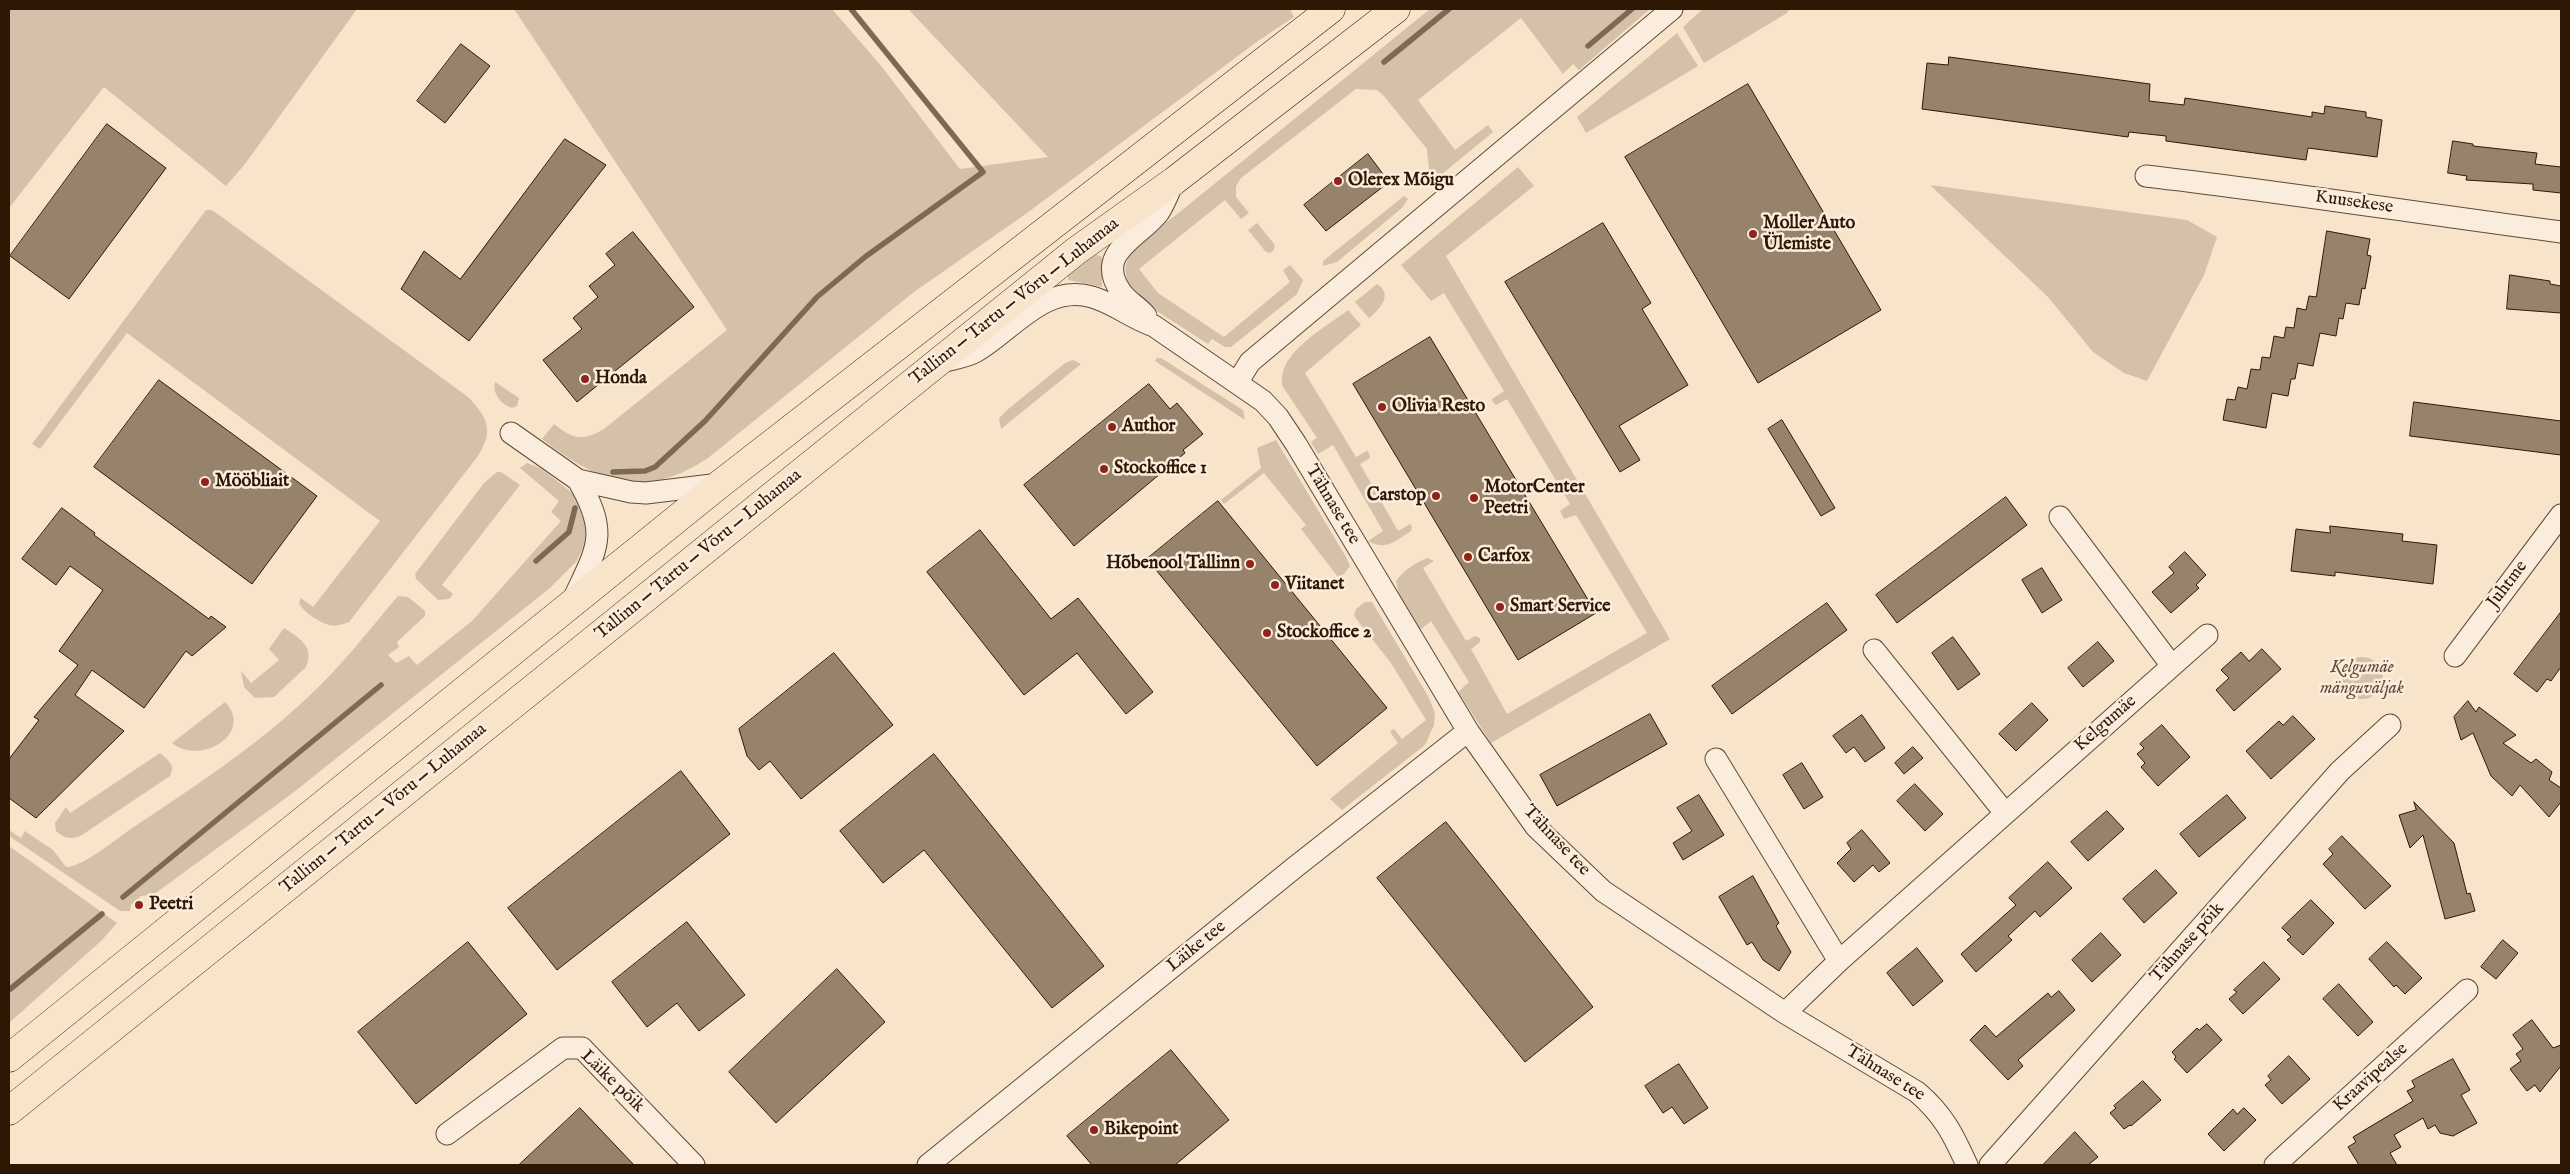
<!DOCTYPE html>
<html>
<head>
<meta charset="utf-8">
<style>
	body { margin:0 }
	#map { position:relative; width:2570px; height:1174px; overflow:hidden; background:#f7e4ca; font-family:"IM FELL English",serif }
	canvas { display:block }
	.frame { position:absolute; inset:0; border:10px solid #2e1805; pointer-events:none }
</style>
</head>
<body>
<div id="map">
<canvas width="2570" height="1174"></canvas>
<div class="frame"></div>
</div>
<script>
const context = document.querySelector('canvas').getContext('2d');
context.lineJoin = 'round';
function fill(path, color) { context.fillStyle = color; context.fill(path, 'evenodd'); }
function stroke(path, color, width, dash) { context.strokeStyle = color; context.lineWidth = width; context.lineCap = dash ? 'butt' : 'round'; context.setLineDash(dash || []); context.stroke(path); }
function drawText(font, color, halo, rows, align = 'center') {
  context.font = font + ' "IM FELL English",serif'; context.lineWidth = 5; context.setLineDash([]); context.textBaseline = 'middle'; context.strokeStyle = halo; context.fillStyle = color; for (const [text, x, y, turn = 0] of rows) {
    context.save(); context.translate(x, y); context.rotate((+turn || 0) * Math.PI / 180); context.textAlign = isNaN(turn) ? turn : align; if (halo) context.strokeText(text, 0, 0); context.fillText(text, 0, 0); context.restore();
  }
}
const green = new Path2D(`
	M 9,9 L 357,9 L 245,164 L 226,186 L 104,87 L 9,208 Z
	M 514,9 L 832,9 L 882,67 L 960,169 L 1048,157 L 908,9 L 1290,9 L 1294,17 L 1258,41 L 1027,213 L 914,292 L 708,458 C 646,500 598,483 542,439 L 554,424 C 573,439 581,442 604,429 L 727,330 Z
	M 1430,9 L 1650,9 L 1579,70 L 1573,64 L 1563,74 L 1521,18 L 1418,100 L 1455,150 L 1488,125 L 1493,132 L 1436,179 L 1427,182 L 1423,179 L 1429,171 L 1427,149 L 1383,95 L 1377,90 L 1356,89 L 1241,178 L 1236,186 L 1236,197 L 1249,213 L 1241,219 L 1225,200 L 1139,269 L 1158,293 L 1224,337 L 1290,282 L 1283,270 L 1290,265 L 1303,280 L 1297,294 L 1231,347 L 1225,347 L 1212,339 L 1208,344 L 1138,299 C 1105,259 1145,237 1176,215 Z
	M 1703,9 L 1789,9 L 1787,13 L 1704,63 L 1683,27 Z
	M 1677,33 L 1698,66 L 1586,133 L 1577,117 Z
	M 1518,167 L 1534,186 L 1446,256 L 1670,639 L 1491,743 L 1458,692 L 1469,682 L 1431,621 L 1420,630 L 1399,595 L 1396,581 C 1403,571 1417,561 1428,558 L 1434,561 L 1423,568 L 1466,641 L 1475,636 L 1480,638 L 1480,642 L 1471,649 L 1507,714 L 1647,633 L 1576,515 L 1564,519 L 1560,511 L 1570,504 L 1507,399 L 1496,405 L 1493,402 L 1492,399 L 1504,391 L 1444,293 L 1431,301 L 1401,265 Z
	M 1930,185 L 2187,220 L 2217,237 L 2204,275 L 2147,381 L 2124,373 L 2093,352 L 2048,297 Z
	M 1404,196 L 1408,199 L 1402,208 L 1337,262 L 1323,266 L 1323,261 Z
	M 206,210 L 212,210 L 468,397 C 488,418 494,430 478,456 L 349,622 C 342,624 336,627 329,625 C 319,622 303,612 299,603 L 301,598 L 313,607 L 380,521 L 127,333 L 40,449 L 32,444 Z
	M 1257,223 L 1275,245 L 1274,250 L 1270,253 L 1266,252 L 1248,230 Z
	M 1096,254 L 1102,257 L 1102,287 L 1068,280 L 1068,276 Z
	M 1377,284 C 1394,295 1379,310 1369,318 L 1355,302 Z
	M 1348,310 L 1361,325 L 1305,373 L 1356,457 L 1367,451 L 1369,453 L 1370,458 L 1360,464 L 1398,531 L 1410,524 L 1412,527 L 1411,531 C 1395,541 1387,551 1368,541 L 1383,531 L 1333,445 L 1318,454 L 1311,442 L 1317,438 L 1283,387 C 1275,354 1325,328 1348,310 Z
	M 1157,358 L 1161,358 L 1243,410 L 1245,420 L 1155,361 Z
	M 1073,360 L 1081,364 L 1001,429 L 999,418 L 1007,410 L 1065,363 Z
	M 495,382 L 519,398 L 517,406 L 512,408 C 501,404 492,394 495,382 Z
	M 1276,440 L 1346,557 L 1350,566 L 1344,574 L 1338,577 L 1301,529 L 1306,525 L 1264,473 L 1224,504 L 1221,500 L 1261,468 L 1257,448 Z
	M 527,463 L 542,469 L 576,496 L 588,528 L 585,545 L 576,562 L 550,588 L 294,792 L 153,895 L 141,896 L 131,905 L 130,911 L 120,911 L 9,836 L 9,830 L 21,838 L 25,831 L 53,850 L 66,867 C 83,867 116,839 131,829 C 192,788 254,748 307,698 C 341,667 369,630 398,596 L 408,597 L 425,611 L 425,616 L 397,642 L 399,647 L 388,655 L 396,663 L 409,656 L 417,665 L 472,621 L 561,521 L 551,512 L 559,501 L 520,468 Z
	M 497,472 L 501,472 L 520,485 L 442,585 L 453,594 L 449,599 L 438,600 L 416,579 L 415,574 L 484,483 Z
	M 1365,602 L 1372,602 L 1428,696 L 1435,713 L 1434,725 L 1425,745 L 1342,810 L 1330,799 L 1398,743 L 1390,732 L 1394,729 L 1402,739 L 1426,720 L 1391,663 L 1357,620 L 1354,615 L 1356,609 Z
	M 284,628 C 299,638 315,646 306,667 L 274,697 L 255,698 L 244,687 L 241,671 L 251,683 L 279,660 L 269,649 Z
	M2341 678a21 21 0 1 1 42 0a21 21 0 1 1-42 0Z
	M 225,702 C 255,734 200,766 172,743 Z
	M 160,753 C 168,760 176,765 170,776 L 82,835 C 72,840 64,839 56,831 L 55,823 L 66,807 L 70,813 Z
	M 9,846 L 117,923 L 101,941 L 9,1023 Z`);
const stream = new Path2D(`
	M 1588,46 L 1632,9
	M 1384,62 L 1449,9
	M 613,472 L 645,471 L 655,467 L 705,421 L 817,297 L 865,257 L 983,172 L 851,9
	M 536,561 L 569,532 L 575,508
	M 123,897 L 381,685
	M 9,990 L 102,914`);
const building = new Path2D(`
	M 461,44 L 490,66 L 445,123 L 417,101 Z
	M 1949,57 L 2150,84 L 2149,101 L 2184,105 L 2185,98 L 2312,117 L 2312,112 L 2324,114 L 2325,106 L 2366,112 L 2366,117 L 2382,120 L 2377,157 L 2308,148 L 2306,160 L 2166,141 L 2166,136 L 2129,132 L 2128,137 L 1922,109 L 1927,63 L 1948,65 Z
	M 1748,84 L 1881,310 L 1758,383 L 1625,157 Z
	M 107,124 L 166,168 L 69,299 L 10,256 Z
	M 565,139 L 606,165 L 469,341 L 401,289 L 424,251 L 460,279 Z
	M 2453,141 L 2473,144 L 2473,146 L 2537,153 L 2535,164 L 2561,167 L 2561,193 L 2533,190 L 2533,184 L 2466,180 L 2467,176 L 2448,173 Z
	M 1368,154 L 1389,182 L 1326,231 L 1304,205 Z
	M 1603,223 L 1651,303 L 1642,309 L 1688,385 L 1619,426 L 1640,460 L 1620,472 L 1505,282 Z
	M 2327,231 L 2370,239 L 2367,255 L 2371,256 L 2365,289 L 2362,288 L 2359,305 L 2346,303 L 2343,319 L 2339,318 L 2336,336 L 2320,333 L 2313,366 L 2298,363 L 2295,379 L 2291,379 L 2288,396 L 2272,393 L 2266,428 L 2223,420 L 2227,399 L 2235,400 L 2238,387 L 2247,389 L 2251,369 L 2260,370 L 2262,357 L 2270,358 L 2274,336 L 2284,338 L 2286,327 L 2294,328 L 2297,308 L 2306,310 L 2309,296 L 2316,297 Z
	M 633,232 L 694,307 L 577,402 L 543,360 L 582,329 L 573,318 L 598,297 L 589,286 L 615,265 L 606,254 Z
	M 2510,275 L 2550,281 L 2550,284 L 2561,286 L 2561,313 L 2507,309 Z
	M 1430,337 L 1596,613 L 1518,660 L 1353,384 Z
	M 159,380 L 317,496 L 252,584 L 94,467 Z
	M 1149,384 L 1170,409 L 1177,403 L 1203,434 L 1183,450 L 1185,453 L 1074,546 L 1024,485 Z
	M 2414,402 L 2561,421 L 2561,455 L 2410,436 Z
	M 1782,420 L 1835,508 L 1821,516 L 1768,429 Z
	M 2006,497 L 2027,525 L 1897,623 L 1876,595 Z
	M 1218,501 L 1387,708 L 1317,766 L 1147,559 Z
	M 62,508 L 95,533 L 94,535 L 209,619 L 211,616 L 226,627 L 192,656 L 186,651 L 144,708 L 92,670 L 75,695 L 124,731 L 36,818 L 9,798 L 9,759 L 39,720 L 34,717 L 78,665 L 59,651 L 103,590 L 70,566 L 56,585 L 22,559 Z
	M 2330,526 L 2403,534 L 2402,541 L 2437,545 L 2433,584 L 2335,572 L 2335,576 L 2291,571 L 2296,529 L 2330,533 Z
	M 980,530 L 1051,619 L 1078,598 L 1153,692 L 1126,714 L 1077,653 L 1024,695 L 927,572 Z
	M 2185,552 L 2206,575 L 2196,585 L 2199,588 L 2171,613 L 2152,592 L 2174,573 L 2169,567 Z
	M 2042,568 L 2062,600 L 2042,613 L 2022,580 Z
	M 1827,603 L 1847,630 L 1732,714 L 1712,686 Z
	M 2561,612 L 2561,667 L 2551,681 L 2547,679 L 2537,692 L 2514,674 Z
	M 1953,637 L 1980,674 L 1958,690 L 1932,653 Z
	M 2098,642 L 2114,661 L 2083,687 L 2068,668 Z
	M 2262,649 L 2281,669 L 2234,711 L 2216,690 L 2229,678 L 2221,670 L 2241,652 L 2249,661 Z
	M 834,653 L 893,725 L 801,799 L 770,761 L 759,770 L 747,756 L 739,729 Z
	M 2468,701 L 2476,712 L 2479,707 L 2516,735 L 2503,743 L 2531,763 L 2536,759 L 2552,772 L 2549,780 L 2561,788 L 2561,802 L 2549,817 L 2520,785 L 2512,796 L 2491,776 L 2473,733 L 2461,740 L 2454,717 Z
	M 2032,703 L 2048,720 L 2016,751 L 1999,734 Z
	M 1650,714 L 1667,744 L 1557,806 L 1540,775 Z
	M 1862,715 L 1885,748 L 1865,762 L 1854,747 L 1846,753 L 1833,736 Z
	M 2293,716 L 2315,739 L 2271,779 L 2246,751 L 2279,721 L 2283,725 Z
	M 2162,725 L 2190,757 L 2158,786 L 2141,767 L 2145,763 L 2137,754 L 2144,748 L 2140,744 Z
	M 1913,747 L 1923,758 L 1904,774 L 1895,763 Z
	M 934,754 L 1104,966 L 1052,1008 L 924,850 L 883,883 L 840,831 Z
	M 1802,763 L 1823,797 L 1804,809 L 1783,775 Z
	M 681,771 L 730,834 L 557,970 L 508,908 Z
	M 1915,784 L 1943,814 L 1925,831 L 1897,801 Z
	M 1699,795 L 1724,835 L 1683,860 L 1673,843 L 1692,831 L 1677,808 Z
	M 2227,795 L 2246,818 L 2199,857 L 2180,834 Z
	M 2414,802 L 2454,843 L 2467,894 L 2470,893 L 2475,911 L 2445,919 L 2423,835 L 2410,848 L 2399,815 L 2416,810 Z
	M 2107,811 L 2124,829 L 2088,861 L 2071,842 Z
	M 1446,822 L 1593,1007 L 1525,1062 L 1377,878 Z
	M 1862,830 L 1890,863 L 1879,872 L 1873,865 L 1854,882 L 1837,863 L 1851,849 L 1847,843 Z
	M 2342,836 L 2391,886 L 2365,909 L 2323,864 L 2333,854 L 2329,849 Z
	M 2048,862 L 2072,888 L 2040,917 L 2035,911 L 2008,936 L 2012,940 L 1976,972 L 1961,954 L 2016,905 L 2009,898 Z
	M 2156,870 L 2177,893 L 2144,923 L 2123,899 Z
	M 1753,876 L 1779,923 L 1776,926 L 1791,952 L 1779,971 L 1763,960 L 1752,942 L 1747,945 L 1719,897 Z
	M 2311,900 L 2334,923 L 2303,955 L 2287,940 L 2291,937 L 2282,928 Z
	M 687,922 L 745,995 L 699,1031 L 677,1003 L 647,1027 L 612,982 Z
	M 2101,933 L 2121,955 L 2092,982 L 2072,960 Z
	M 2503,940 L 2518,953 L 2496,979 L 2481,967 Z
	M 468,942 L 527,1014 L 416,1104 L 358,1032 Z
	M 2387,942 L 2422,978 L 2405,994 L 2396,985 L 2394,987 L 2369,959 Z
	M 1917,948 L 1943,981 L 1913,1006 L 1887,973 Z
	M 2264,962 L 2280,979 L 2243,1014 L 2229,999 L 2237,992 L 2234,990 Z
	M 837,969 L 885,1022 L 776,1123 L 729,1072 Z
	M 2339,984 L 2373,1022 L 2358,1036 L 2323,999 Z
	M 2059,991 L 2075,1010 L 2018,1060 L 2023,1066 L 2008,1080 L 1970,1040 L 1985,1025 L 1996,1037 L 2048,993 L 2051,997 Z
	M 2532,1020 L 2553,1048 L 2561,1045 L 2561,1066 L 2540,1092 L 2535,1085 L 2527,1091 L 2510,1069 L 2521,1061 L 2516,1054 L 2523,1049 L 2513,1035 Z
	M 2207,1024 L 2222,1040 L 2187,1073 L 2174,1059 L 2176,1057 L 2172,1052 L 2197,1028 L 2199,1030 Z
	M 1171,1050 L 1229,1120 L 1175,1165 L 1092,1165 L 1067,1136 Z
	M 2289,1056 L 2310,1079 L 2282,1104 L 2265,1085 L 2271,1080 L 2268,1076 Z
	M 2453,1059 L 2470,1090 L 2461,1095 L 2477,1123 L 2453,1136 L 2440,1133 L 2435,1125 L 2428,1129 L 2423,1118 L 2394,1135 L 2401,1147 L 2390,1153 L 2397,1165 L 2359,1165 L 2348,1147 L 2356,1142 L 2353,1137 L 2413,1101 L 2407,1091 L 2415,1087 L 2412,1081 Z
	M 1679,1064 L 1708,1108 L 1684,1124 L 1672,1107 L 1663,1113 L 1645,1086 Z
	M 2143,1081 L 2161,1100 L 2131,1126 L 2130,1125 L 2124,1129 L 2110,1113 L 2116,1108 L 2114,1106 Z
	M 580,1108 L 634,1165 L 519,1165 Z
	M 2244,1108 L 2256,1120 L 2224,1151 L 2208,1134 L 2233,1109 L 2237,1114 Z
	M 2075,1132 L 2098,1157 L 2088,1165 L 2043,1165 Z`);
const street = new Path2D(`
	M 2146,176 C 2285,192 2423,214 2561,232
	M 1146,316 C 1139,307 1128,302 1121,292 C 1093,252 1141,237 1159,212 C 1165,203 1169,191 1174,181
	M 942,362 C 952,359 966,357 975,352 C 1011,332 1044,283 1092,297 C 1114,303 1132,319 1154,326 L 1263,401 L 1278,417 L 1296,444 L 1468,731 L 1536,827 L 1603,891 L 1785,1013 L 1917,1092 C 1943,1114 1953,1134 1967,1165
	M 1237,383 L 1250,362 L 1672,9
	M 511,433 L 578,480 L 631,492 L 646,493 L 720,484
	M 2060,517 L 2172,666
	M 572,602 C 597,548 610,535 578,480
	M 1874,650 L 2005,813
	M 2455,656 L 2561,515
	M 1716,759 L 1839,961
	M 1785,1013 L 1839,961 L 2207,635
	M 447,1134 L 563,1048 L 582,1048 L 694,1165
	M 928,1165 L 1294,868 L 1468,731
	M 1990,1165 L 2340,771 L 2390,725
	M 2275,1165 L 2467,990`);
const highway = new Path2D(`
	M 9,1058 L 720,484 L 1331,9
	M 9,1111 L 1076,251 L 1174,181 L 1396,9`);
const markers = [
	[1338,181,5,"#8f2418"],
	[1753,234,5,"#8f2418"],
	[585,379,5,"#8f2418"],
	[1382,407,5,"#8f2418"],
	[1112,427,5,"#8f2418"],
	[1104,469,5,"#8f2418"],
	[205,482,5,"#8f2418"],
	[1436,496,5,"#8f2418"],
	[1474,498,5,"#8f2418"],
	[1468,557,5,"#8f2418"],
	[1250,564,5,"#8f2418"],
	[1275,585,5,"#8f2418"],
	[1500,607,5,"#8f2418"],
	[1267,633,5,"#8f2418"],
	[139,905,5,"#8f2418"],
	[1094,1130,5,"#8f2418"]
];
const poiNames = [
	["Olerex Mõigu",1348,181],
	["Moller Auto",1763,224],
	["Ülemiste",1763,245],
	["Honda",595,379],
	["Olivia Resto",1392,407],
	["Author",1122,427],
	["Stockoffice 1",1114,469],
	["Mööbliait",215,482],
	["MotorCenter",1484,488],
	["Peetri",1484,509],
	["Carstop",1426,496,"right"],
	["Carfox",1478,557],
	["Hõbenool Tallinn",1240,564,"right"],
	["Viitanet",1285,585],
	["Smart Service",1510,607],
	["Stockoffice 2",1277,633],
	["Peetri",149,905],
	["Bikepoint",1104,1130]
];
const streetNames = [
	["Kuusekese",2354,203,8],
	["Tallinn — Tartu — Võru — Luhamaa",1015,302,-38],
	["Tähnase tee",1332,505,59],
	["Tallinn — Tartu — Võru — Luhamaa",699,555,-39],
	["Juhtme",2508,585,-53],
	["Kelgumäe",2106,724,-41],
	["Tallinn — Tartu — Võru — Luhamaa",384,809,-39],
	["Tähnase tee",1556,841,47],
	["Tähnase põik",2188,943,-48],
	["Läike tee",1197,947,-39],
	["Tähnase tee",1885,1074,32],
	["Kraavipealse",2371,1078,-42],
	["Läike põik",612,1082,44]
];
const parkNames = [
	["Kelgumäe",2362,668],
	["mänguväljak",2362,689]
];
fill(green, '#d5c1a9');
stroke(stream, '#7e6953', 5.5);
fill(building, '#97826b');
stroke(building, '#2e1805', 1);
stroke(street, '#604b36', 23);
stroke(highway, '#2e1805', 29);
stroke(street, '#faeddd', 21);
stroke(highway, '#f7e4ca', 28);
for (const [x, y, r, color] of markers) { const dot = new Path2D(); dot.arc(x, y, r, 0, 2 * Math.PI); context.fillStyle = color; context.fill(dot); stroke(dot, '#faeddd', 2); }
drawText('bold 18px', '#2e1805', '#faeddd', poiNames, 'left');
drawText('18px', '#2e1805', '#faeddd', streetNames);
drawText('italic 18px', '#604b36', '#faeddd', parkNames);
</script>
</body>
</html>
